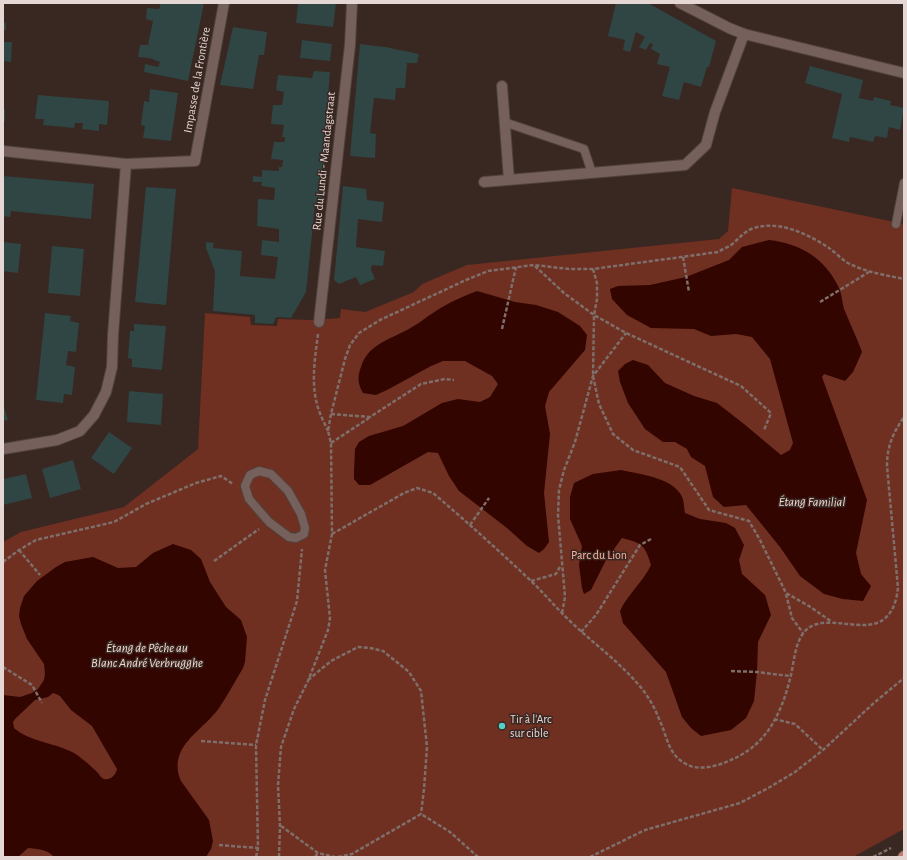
<!DOCTYPE html>
<html>
<head>
<meta charset="utf-8">
<style>
	body { margin:0 }
	#map { position:relative; width:907px; height:860px; overflow:hidden; background:#392722; font-family:"Alegreya Sans",sans-serif }
	canvas { display:block }
	.frame { position:absolute; inset:0; border:4px solid #e4d7d4; pointer-events:none }
</style>
</head>
<body>
<div id="map">
<canvas width="907" height="860"></canvas>
<div class="frame"></div>
</div>
<script>
const context = document.querySelector('canvas').getContext('2d');
context.lineJoin = 'round';
function fill(path, color) { context.fillStyle = color; context.fill(path, 'evenodd'); }
function stroke(path, color, width, dash) { context.strokeStyle = color; context.lineWidth = width; context.lineCap = dash ? 'butt' : 'round'; context.setLineDash(dash || []); context.stroke(path); }
function drawText(font, color, halo, rows, align = 'center') {
  context.font = font + ' "Alegreya Sans",sans-serif'; context.lineWidth = 3; context.setLineDash([]); context.textBaseline = 'middle'; context.strokeStyle = halo; context.fillStyle = color; for (const [text, x, y, turn = 0] of rows) {
    context.save(); context.translate(x, y); context.rotate((+turn || 0) * Math.PI / 180); context.textAlign = isNaN(turn) ? turn : align; if (halo) context.strokeText(text, 0, 0); context.fillText(text, 0, 0); context.restore();
  }
}
const green = new Path2D(`
	M 732,188 L 904,224 L 904,829 L 853,857 L 3,857 L 3,542 L 21,532 L 124,507 L 198,449 L 205,313 L 250,317 L 251,325 L 277,326 L 278,319 L 313,320 L 340,318 L 341,309 L 365,312 L 414,292 L 422,284 L 467,265 L 719,239 L 728,231 Z`);
const water = new Path2D(`
	M 769,240 C 801,244 825,258 839,288 C 842,295 842,302 844,309 C 850,324 857,338 862,352 L 853,372 L 845,381 L 824,374 L 822,377 L 867,500 L 856,553 L 861,574 L 871,586 L 863,601 L 843,599 L 824,594 L 800,576 L 780,547 L 746,505 L 724,507 L 713,497 L 705,466 L 691,457 L 687,449 L 675,442 L 663,442 L 645,429 L 628,403 L 620,382 L 618,371 L 625,364 L 633,360 L 648,365 L 665,383 L 694,396 L 717,403 L 744,424 L 781,455 L 790,450 L 793,443 L 770,359 L 752,337 L 736,334 L 711,336 L 694,329 L 651,328 L 627,315 L 612,299 L 610,289 L 618,286 L 650,285 L 686,277 L 729,260 L 742,247 Z
	M 477,291 L 515,302 L 536,305 L 558,312 L 580,326 L 587,335 L 585,350 L 549,392 L 545,406 L 550,434 L 544,493 L 549,542 L 544,549 L 539,553 L 527,546 L 507,528 L 459,491 L 449,476 L 438,453 L 428,452 L 370,485 L 359,485 L 354,479 L 354,472 L 355,449 L 359,442 L 369,436 L 403,426 L 442,403 L 458,399 L 480,402 L 490,397 L 498,384 L 492,376 L 465,361 L 443,361 L 431,366 L 387,390 L 376,395 L 363,393 C 358,384 357,377 361,367 C 368,343 393,339 412,327 C 420,323 426,317 433,313 C 447,303 462,297 477,291 Z
	M 621,470 C 638,474 671,477 681,495 C 684,499 684,508 685,513 L 700,519 L 726,523 L 735,528 L 744,545 L 739,560 L 742,574 L 765,595 L 771,615 L 758,642 L 757,672 L 754,701 L 746,718 L 731,730 L 701,736 L 691,728 L 682,717 L 666,672 L 623,623 L 620,611 C 628,594 643,582 651,565 C 645,545 642,543 622,538 L 614,549 L 617,556 L 608,556 L 591,590 L 584,594 L 582,588 L 579,565 L 582,546 L 570,519 L 570,497 L 574,483 L 593,474 Z
	M 173,544 L 191,550 L 201,559 L 210,582 L 226,607 L 241,620 L 247,637 L 245,662 L 243,668 C 235,681 228,695 219,708 C 202,732 167,746 181,781 L 209,820 L 213,841 L 211,849 L 206,857 L 54,857 C 47,849 38,849 28,848 L 18,857 L 3,857 L 3,695 L 20,697 L 32,693 L 38,689 L 44,680 L 45,674 L 44,664 L 27,639 L 21,624 L 19,616 L 20,608 L 24,596 L 37,581 L 56,567 L 65,562 L 93,557 L 118,568 L 136,567 L 153,553 ZM 53,693 L 56,694 L 60,696 L 71,710 L 92,726 L 117,769 C 116,774 111,781 104,779 C 101,778 100,776 98,773 C 91,766 82,758 74,753 C 56,743 30,742 14,728 L 13,722 L 15,719 L 35,700 L 48,697 Z`);
const building = new Path2D(`
	M 161,3 L 204,3 L 188,81 L 144,72 L 145,64 L 158,67 L 160,62 L 149,58 L 138,57 L 140,45 L 148,45 L 153,21 L 146,19 L 147,8 L 159,9 Z
	M 294,3 L 336,3 L 333,27 L 296,23 L 298,4 Z
	M 616,3 L 648,3 L 716,41 L 709,67 L 707,67 L 701,87 L 684,82 L 679,100 L 662,96 L 670,67 L 657,64 L 660,54 L 651,49 L 653,44 L 650,43 L 646,50 L 639,47 L 645,37 L 636,32 L 630,52 L 623,50 L 625,40 L 608,36 Z
	M 3,22 L 6,23 L 6,30 L 3,30 Z
	M 233,27 L 267,32 L 264,55 L 259,55 L 253,89 L 220,85 Z
	M 302,40 L 332,44 L 330,61 L 300,58 Z
	M 3,42 L 12,42 L 11,62 L 3,61 Z
	M 360,44 L 385,47 L 419,54 L 417,63 L 407,63 L 405,88 L 396,88 L 395,100 L 374,98 L 370,133 L 376,134 L 375,158 L 350,156 Z
	M 810,66 L 863,80 L 859,98 L 873,101 L 874,97 L 891,101 L 890,105 L 904,108 L 900,130 L 889,127 L 887,138 L 875,136 L 873,142 L 850,137 L 849,142 L 832,138 L 842,94 L 805,83 Z
	M 314,71 L 330,72 L 328,97 L 331,97 L 321,205 L 315,205 L 306,292 L 291,318 L 276,317 L 273,324 L 255,323 L 255,315 L 213,311 L 215,271 L 206,248 L 206,242 L 214,243 L 213,248 L 242,251 L 240,276 L 275,279 L 278,257 L 261,255 L 262,240 L 279,242 L 279,229 L 257,226 L 258,199 L 274,200 L 275,188 L 261,186 L 262,182 L 253,182 L 253,176 L 262,177 L 262,170 L 279,171 L 279,167 L 282,167 L 283,160 L 271,159 L 274,142 L 285,142 L 285,137 L 282,137 L 284,125 L 271,124 L 273,105 L 282,105 L 284,92 L 276,90 L 278,75 L 312,78 Z
	M 150,89 L 178,93 L 171,141 L 143,138 L 145,126 L 141,125 L 144,101 L 149,102 Z
	M 38,95 L 109,101 L 107,125 L 99,124 L 99,131 L 82,129 L 83,123 L 75,123 L 74,128 L 43,125 L 44,119 L 35,119 Z
	M 3,109 L 5,109 L 5,121 L 3,121 Z
	M 3,176 L 94,184 L 91,219 L 11,211 L 10,217 L 3,216 Z
	M 343,186 L 366,189 L 367,200 L 384,202 L 382,222 L 358,219 L 356,247 L 385,251 L 383,266 L 372,265 L 371,270 L 375,279 L 360,285 L 356,277 L 339,284 L 334,280 Z
	M 146,187 L 176,189 L 166,305 L 135,302 Z
	M 3,242 L 21,244 L 18,273 L 3,271 Z
	M 52,246 L 84,249 L 80,296 L 48,293 Z
	M 45,313 L 71,316 L 70,321 L 79,323 L 76,352 L 68,351 L 67,359 L 66,365 L 75,367 L 72,395 L 64,394 L 63,403 L 36,400 Z
	M 134,324 L 166,326 L 162,370 L 132,367 L 132,359 L 128,358 L 130,331 L 134,331 Z
	M 129,391 L 163,394 L 161,425 L 127,422 Z
	M 3,404 L 8,420 L 3,421 Z
	M 109,432 L 132,448 L 114,474 L 91,458 Z
	M 73,460 L 81,489 L 50,498 L 42,469 Z
	M 26,474 L 32,498 L 3,505 L 3,479 Z`);
const path = new Path2D(`
	M 683,257 L 689,292
	M 535,266 L 564,293 L 594,315 L 626,333 L 741,386 L 771,413 L 764,430
	M 593,269 L 597,283 L 597,299 L 594,315 L 593,376 L 599,404 L 613,434 L 633,450 L 680,467 L 709,510 L 749,521 L 760,540 L 786,593 L 809,606 L 832,622
	M 820,302 L 869,272
	M 502,329 L 516,267
	M 318,334 C 315,357 311,382 317,404 C 319,413 324,422 328,431
	M 331,414 L 370,417 L 421,384 L 445,379 L 454,380
	M 331,443 L 369,418
	M 470,525 L 489,498
	M 332,534 L 404,493 L 417,488 L 433,493 C 466,521 498,550 529,579 C 544,593 556,608 571,622 C 593,643 617,660 637,683 C 647,694 654,706 659,719 C 668,737 667,755 688,765 C 706,774 741,758 755,745 C 775,728 785,700 791,675 C 794,661 795,646 802,635 C 820,606 869,641 889,614 C 895,607 897,596 898,588 L 887,466 C 887,446 893,433 904,417
	M 19,550 L 40,575
	M 214,561 L 259,529
	M 3,562 L 19,550 L 36,540 L 114,522 L 146,504 L 196,483 L 221,476 L 233,484
	M 531,581 L 556,574 L 561,565
	M 786,594 L 792,618 L 803,633
	M 562,613 L 565,597 L 558,515 L 559,490 L 564,470 L 575,442 L 593,376 L 626,333
	M 581,632 L 596,615 L 640,545 L 651,539
	M 3,667 L 32,685 L 42,703
	M 731,671 L 757,672 L 790,676
	M 308,680 L 331,661 L 358,647 L 370,648 L 383,651 L 409,672 L 421,691 L 427,747 L 424,789 L 421,814
	M 774,719 L 795,724 L 823,750
	M 201,741 L 256,745
	M 281,826 L 318,853 L 335,857
	M 219,845 L 258,848
	M 256,857 L 258,848 L 256,745 L 265,700 L 297,601 L 302,549
	M 279,857 L 280,826 L 278,785 L 281,747 L 294,709 L 308,681 L 328,630 L 330,618 L 325,570 L 332,534 L 331,443 L 328,431 L 331,414 L 345,359 L 350,345 L 359,333 L 380,320 L 466,280 L 488,271 L 534,265 L 569,269 L 593,269 L 718,252 C 722,249 727,248 731,245 C 739,239 744,231 754,228 C 779,220 808,234 829,248 C 835,252 841,259 848,263 C 865,272 885,275 904,279
	M 315,857 L 318,853
	M 338,857 L 352,854 L 421,814 L 450,832 L 478,857
	M 590,857 L 645,830 L 740,803 L 770,787 L 795,772 L 823,750 L 875,702 L 904,678
	M 873,857 L 891,848`);
const lane = new Path2D(`
	M 504,122 L 584,149 L 592,173
	M 896,224 L 904,183
	M 259,471 L 271,474 L 288,491 L 301,514 L 305,528 L 304,534 L 296,538 L 289,537 L 269,522 L 249,499 L 245,486 L 250,475 Z`);
const street = new Path2D(`
	M 502,86 L 509,180
	M 3,151 L 126,164 L 195,161 L 224,3
	M 484,182 L 685,165 L 706,145 L 715,112 L 744,34
	M 319,322 L 350,45 L 352,3
	M 3,449 L 57,440 L 80,431 L 94,415 L 106,392 L 112,367 L 113,335 L 126,164`);
const secondary = new Path2D(`
	M 680,3 L 729,28 L 744,34 L 904,73`);
const primary = new Path2D(`
	M 903,857 L 904,856`);
const markers = [
	[502,726,4,"#55cec6"]
];
const streetNames = [
	["Impasse de la Frontière",197,80,-80],
	["Rue du Lundi - Maandagstraat",324,161,-84]
];
const parkNames = [
	["Parc du Lion",599,555]
];
const poiNames = [
	["Tir à l'Arc",510,719],
	["sur cible",510,733]
];
const waterNames = [
	["Étang Familial",812,502],
	["Étang de Pêche au",147,648],
	["Blanc André Verbrugghe",147,663]
];
fill(green, '#6f2f21');
fill(water, '#320500');
fill(building, '#2f4644');
stroke(lane, '#52433f', 10);
stroke(street, '#52433f', 12);
stroke(secondary, '#52433f', 12);
stroke(primary, '#52433f', 12);
stroke(path, '#7f6f6a', 2.5, [4, 2]);
stroke(lane, '#75605b', 8);
stroke(street, '#75605b', 10);
stroke(secondary, '#75605b', 10);
stroke(primary, '#b97e70', 10);
for (const [x, y, r, color] of markers) { const dot = new Path2D(); dot.arc(x, y, r, 0, 2 * Math.PI); context.fillStyle = color; context.fill(dot); stroke(dot, '#392722', 1.5); }
drawText('12px', '#e4d7d4', '#392722', streetNames);
drawText('12px', '#feb3a1', '#392722', parkNames);
drawText('12px', '#e4d7d4', '#392722', poiNames, 'left');
drawText('italic 13px', '#f2d8d1', '#392722', waterNames);
</script>
</body>
</html>
